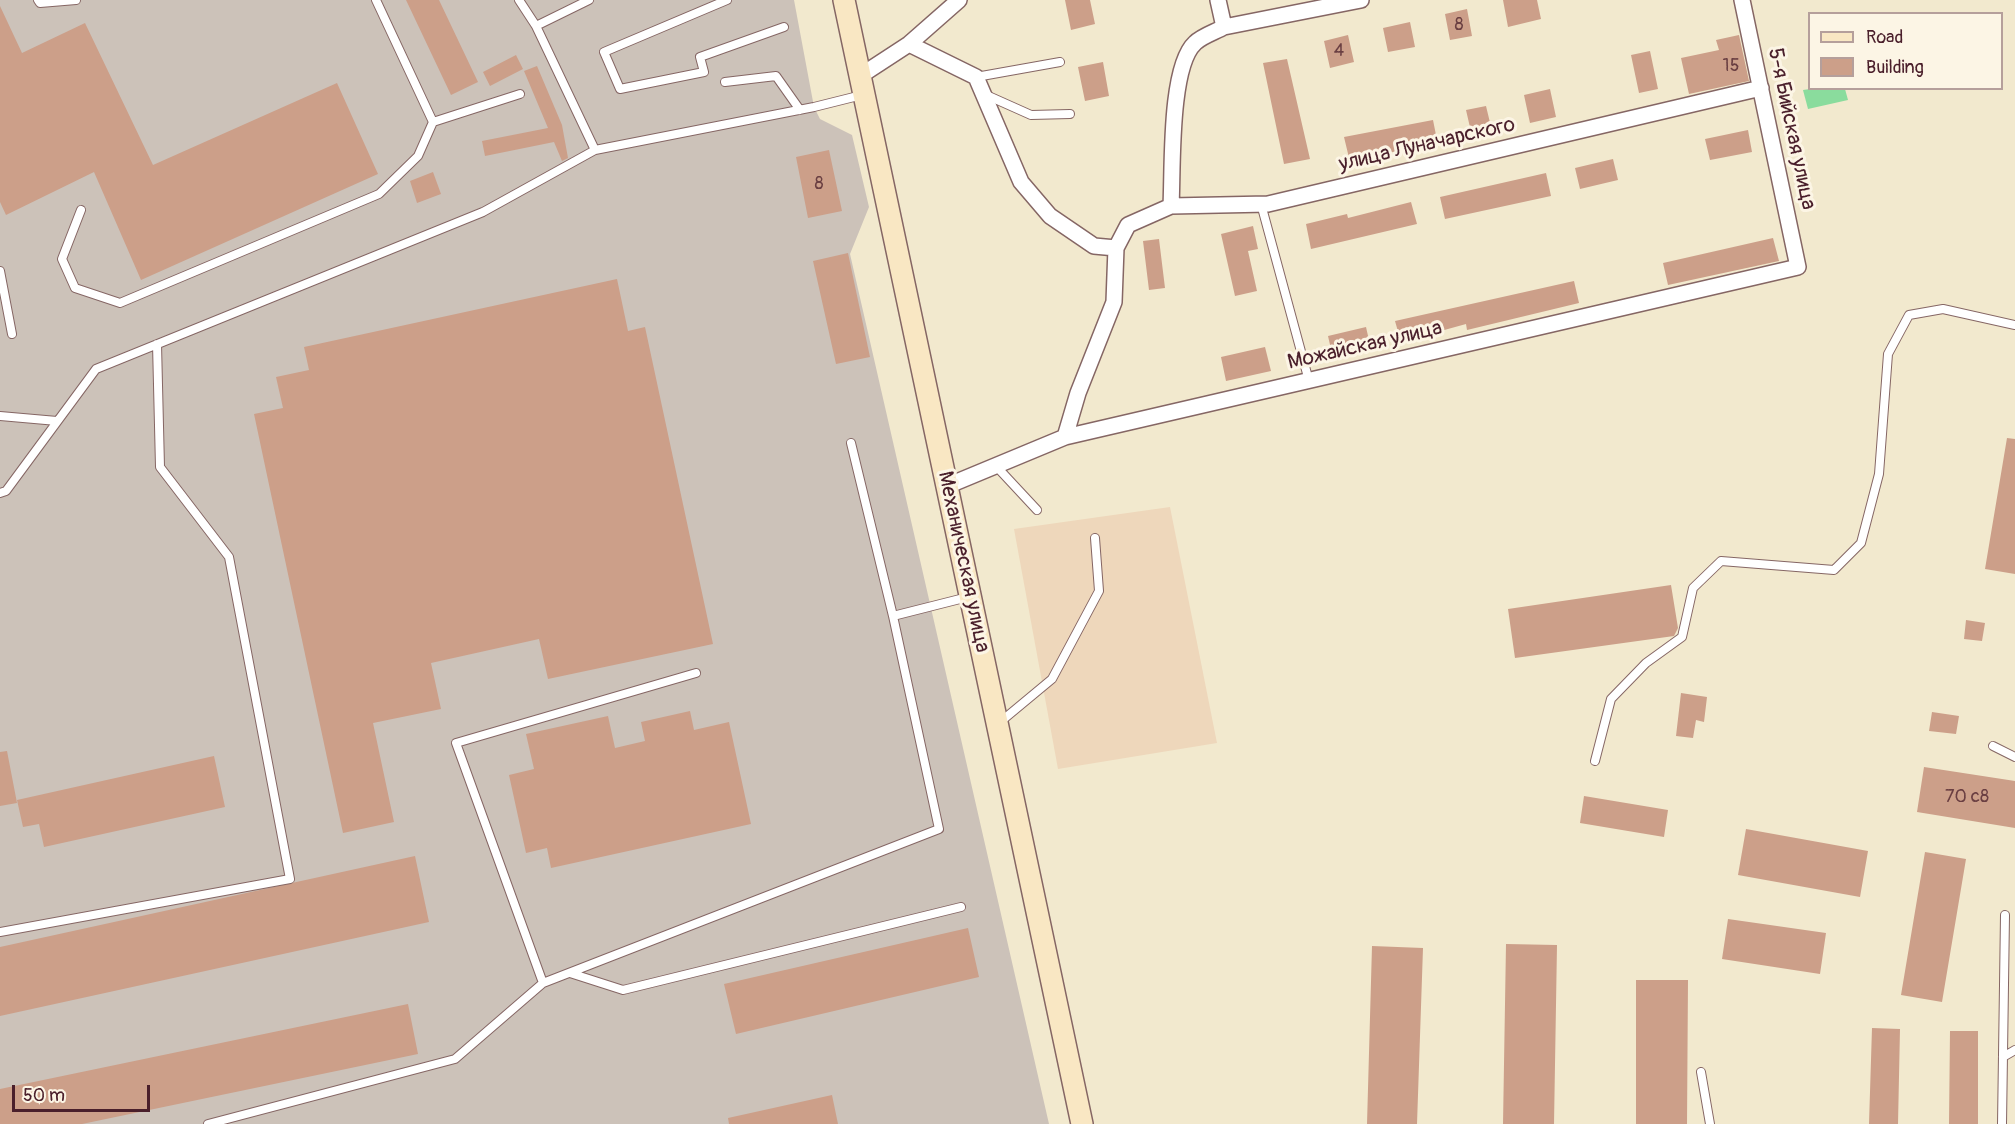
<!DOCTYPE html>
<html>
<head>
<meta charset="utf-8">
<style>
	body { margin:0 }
	#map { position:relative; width:2015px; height:1124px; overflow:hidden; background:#f2e9ce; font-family:Pangolin,sans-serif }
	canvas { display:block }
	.legend { position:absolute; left:1808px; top:12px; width:195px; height:78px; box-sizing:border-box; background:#fcf5e5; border:2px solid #b59f9b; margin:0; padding:8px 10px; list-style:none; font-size:18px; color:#4a1f2b }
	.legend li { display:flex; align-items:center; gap:12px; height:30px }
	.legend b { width:30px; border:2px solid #b59f9b }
	.scale { position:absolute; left:12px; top:1085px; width:138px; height:27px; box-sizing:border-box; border:3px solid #4a1f2b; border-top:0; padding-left:8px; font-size:18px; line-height:21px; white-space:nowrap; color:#4a1f2b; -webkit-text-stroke:4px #fcf5e5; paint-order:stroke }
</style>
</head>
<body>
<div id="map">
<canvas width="2015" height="1124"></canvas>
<ul class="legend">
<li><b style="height:8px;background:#f9e7c3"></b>Road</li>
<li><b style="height:16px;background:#cc9f89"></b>Building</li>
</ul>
<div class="scale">50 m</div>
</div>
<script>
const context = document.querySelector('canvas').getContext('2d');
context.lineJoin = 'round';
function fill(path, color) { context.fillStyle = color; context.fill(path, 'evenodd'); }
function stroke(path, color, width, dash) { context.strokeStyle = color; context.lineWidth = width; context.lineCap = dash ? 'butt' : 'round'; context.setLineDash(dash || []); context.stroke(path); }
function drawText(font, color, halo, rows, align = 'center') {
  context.font = font + ' Pangolin,sans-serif'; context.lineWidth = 6; context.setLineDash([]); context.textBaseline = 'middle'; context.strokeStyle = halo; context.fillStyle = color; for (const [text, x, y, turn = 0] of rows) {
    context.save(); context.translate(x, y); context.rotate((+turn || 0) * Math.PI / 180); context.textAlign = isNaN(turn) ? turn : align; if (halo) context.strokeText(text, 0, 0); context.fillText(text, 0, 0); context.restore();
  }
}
const built = new Path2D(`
	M 1170,507 L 1217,743 L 1058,769 L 1014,529 Z`);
const industrial = new Path2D(`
	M 0,0 L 794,0 L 814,107 L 820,119 L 852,135 L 869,207 L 850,254 L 1049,1124 L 0,1124 Z`);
const green = new Path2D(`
	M 1810,89 L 1845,89 L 1848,100 L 1808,109 L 1803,90 Z`);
const building = new Path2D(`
	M 406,0 L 439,0 L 478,82 L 451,95 Z
	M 1065,0 L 1090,0 L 1095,24 L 1071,30 Z
	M 1503,0 L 1537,0 L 1541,19 L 1508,27 Z
	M 0,6 L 22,53 L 85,23 L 153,165 L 337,83 L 378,174 L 141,280 L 94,172 L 6,215 L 0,202 Z
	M 1467,9 L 1472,36 L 1450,40 L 1445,14 Z
	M 1410,22 L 1415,47 L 1388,52 L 1383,28 Z
	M 1348,35 L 1354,62 L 1330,68 L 1324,41 Z
	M 1739,35 L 1749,81 L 1689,94 L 1681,58 L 1719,50 L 1716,40 Z
	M 1650,51 L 1658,89 L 1639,93 L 1631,55 Z
	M 516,55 L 523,69 L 490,86 L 483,72 Z
	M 1287,59 L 1310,159 L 1284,164 L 1263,63 Z
	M 1103,62 L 1109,96 L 1085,101 L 1078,67 Z
	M 537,66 L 562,125 L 568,158 L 562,161 L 554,142 L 485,156 L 482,141 L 548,128 L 524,71 Z
	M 1550,89 L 1556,117 L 1530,123 L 1524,95 Z
	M 1486,106 L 1492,131 L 1472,136 L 1466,110 Z
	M 1433,120 L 1438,145 L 1414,150 L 1414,147 L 1350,162 L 1344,137 Z
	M 1748,130 L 1752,152 L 1710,160 L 1705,139 Z
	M 829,150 L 842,211 L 808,218 L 796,157 Z
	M 1613,159 L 1618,180 L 1580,189 L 1575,168 Z
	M 433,172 L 441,194 L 417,203 L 410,181 Z
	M 1546,173 L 1551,196 L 1445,219 L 1440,197 Z
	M 1411,202 L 1417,224 L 1311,249 L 1306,224 L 1347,214 L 1348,218 Z
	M 1253,226 L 1258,249 L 1248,251 L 1257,291 L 1235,296 L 1221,234 Z
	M 1773,238 L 1779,261 L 1668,285 L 1663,263 Z
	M 1159,239 L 1165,288 L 1149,290 L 1143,241 Z
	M 848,253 L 870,357 L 836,364 L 813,261 Z
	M 617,279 L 628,331 L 645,327 L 713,644 L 548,679 L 539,639 L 431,663 L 441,709 L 373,723 L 394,822 L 343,833 L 254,414 L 283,408 L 276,377 L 309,370 L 304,347 Z
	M 1574,281 L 1579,303 L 1467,330 L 1466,324 L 1401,342 L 1395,321 Z
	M 1366,327 L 1371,349 L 1333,358 L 1328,336 Z
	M 1265,347 L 1271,371 L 1226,381 L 1221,357 Z
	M 2007,438 L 2015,439 L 2015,574 L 1985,569 Z
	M 1671,585 L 1678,628 L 1674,636 L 1515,658 L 1508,609 Z
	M 1966,620 L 1985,623 L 1982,641 L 1964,639 Z
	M 1681,693 L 1707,697 L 1704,722 L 1696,720 L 1693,738 L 1676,736 Z
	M 690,711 L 694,730 L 729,722 L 751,824 L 551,868 L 547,848 L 526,853 L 509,775 L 534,769 L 526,734 L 608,716 L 615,748 L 645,741 L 641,722 Z
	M 1932,712 L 1959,716 L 1956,734 L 1929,731 Z
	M 7,751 L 17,803 L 0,806 L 0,752 Z
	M 214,756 L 225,807 L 44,847 L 39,824 L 23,827 L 17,800 Z
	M 1924,767 L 2015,781 L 2015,828 L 1917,812 Z
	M 1584,796 L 1668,810 L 1664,837 L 1580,823 Z
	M 1746,829 L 1868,851 L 1860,897 L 1738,875 Z
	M 1925,852 L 1966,859 L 1942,1002 L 1901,995 Z
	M 415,856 L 429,922 L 0,1016 L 0,947 Z
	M 1728,919 L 1826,933 L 1820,974 L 1722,959 Z
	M 968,928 L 979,977 L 736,1034 L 724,984 Z
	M 1506,944 L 1557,945 L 1554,1124 L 1503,1124 Z
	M 1372,946 L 1423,948 L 1417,1124 L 1367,1124 Z
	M 1636,980 L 1688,980 L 1687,1124 L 1636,1124 Z
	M 408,1004 L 418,1054 L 82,1124 L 0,1124 L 0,1089 Z
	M 1872,1028 L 1900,1029 L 1898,1124 L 1869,1124 Z
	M 1950,1031 L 1978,1031 L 1978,1124 L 1949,1124 Z
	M 832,1095 L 838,1124 L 729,1124 L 728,1118 Z`);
const lane = new Path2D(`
	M 38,0 L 40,3 L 76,0
	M 519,0 L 536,26 L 595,150
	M 727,0 L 604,52 L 620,89 L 704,72 L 700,57 L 784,27
	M 536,26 L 589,0
	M 976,77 L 1060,62
	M 725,82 L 776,76 L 800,110
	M 984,94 L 1031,115 L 1070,114
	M 433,122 L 520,94
	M 1261,204 L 1309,381
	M 81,210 L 62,259 L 75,288 L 120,303 L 379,194 L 418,156 L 433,122 L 376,0
	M 0,271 L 12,334
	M 0,416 L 57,421
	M 851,443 L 893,616
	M 996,466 L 1037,510
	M 0,493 L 6,491 L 96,369 L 483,212 L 595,150 L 814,107 L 862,95
	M 999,723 L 1052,679 L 1099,591 L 1095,538
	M 1993,746 L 2015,757
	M 1595,761 L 1611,699 L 1646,663 L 1682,637 L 1693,588 L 1721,561 L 1834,570 L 1861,543 L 1879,474 L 1888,354 L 1909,315 L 1943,309 L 2015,325
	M 0,932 L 290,879 L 229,557 L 160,467 L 157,344
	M 570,973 L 623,990 L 961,907
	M 543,983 L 456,743 L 696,673
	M 2003,1057 L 2015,1050
	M 1701,1072 L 1710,1124
	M 208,1124 L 455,1059 L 543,983 L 939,829 L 893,616 L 968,597
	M 2002,1124 L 2005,915`);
const street = new Path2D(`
	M 1224,27 L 1361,0
	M 909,44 L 976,77 L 1021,182 L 1050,216 L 1094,246 L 1116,248
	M 860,76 L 909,44 L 959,0
	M 1171,206 C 1173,170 1169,67 1195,43 C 1202,36 1215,32 1224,27 L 1218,0
	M 1065,437 L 1078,393 L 1114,302 L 1116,248 L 1128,225 L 1171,206 L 1268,204 L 1761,88
	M 947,486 L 1065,437 L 1798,267 L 1742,0`);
const secondary = new Path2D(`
	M 844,0 L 1082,1124`);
const numberNames = [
	["8",1459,25],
	["4",1339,51],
	["15",1731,66],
	["8",819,184],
	["70 с8",1967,797]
];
const streetNames = [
	["5-я Бийская улица",1791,129,78],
	["улица Луначарского",1427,145,-13],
	["Можайская улица",1365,346,-13],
	["Механическая улица",963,562,78]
];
fill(built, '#eed7bb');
fill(industrial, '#ccc2b9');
fill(green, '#8adc9d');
fill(building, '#cc9f89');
stroke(lane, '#856664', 10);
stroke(street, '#856664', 18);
stroke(secondary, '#856664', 24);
stroke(lane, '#fff', 8);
stroke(street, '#fff', 15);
stroke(secondary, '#f9e7c3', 21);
drawText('18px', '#6a3f42', null, numberNames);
drawText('21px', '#4a1f2b', '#fcf5e5', streetNames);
</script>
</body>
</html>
